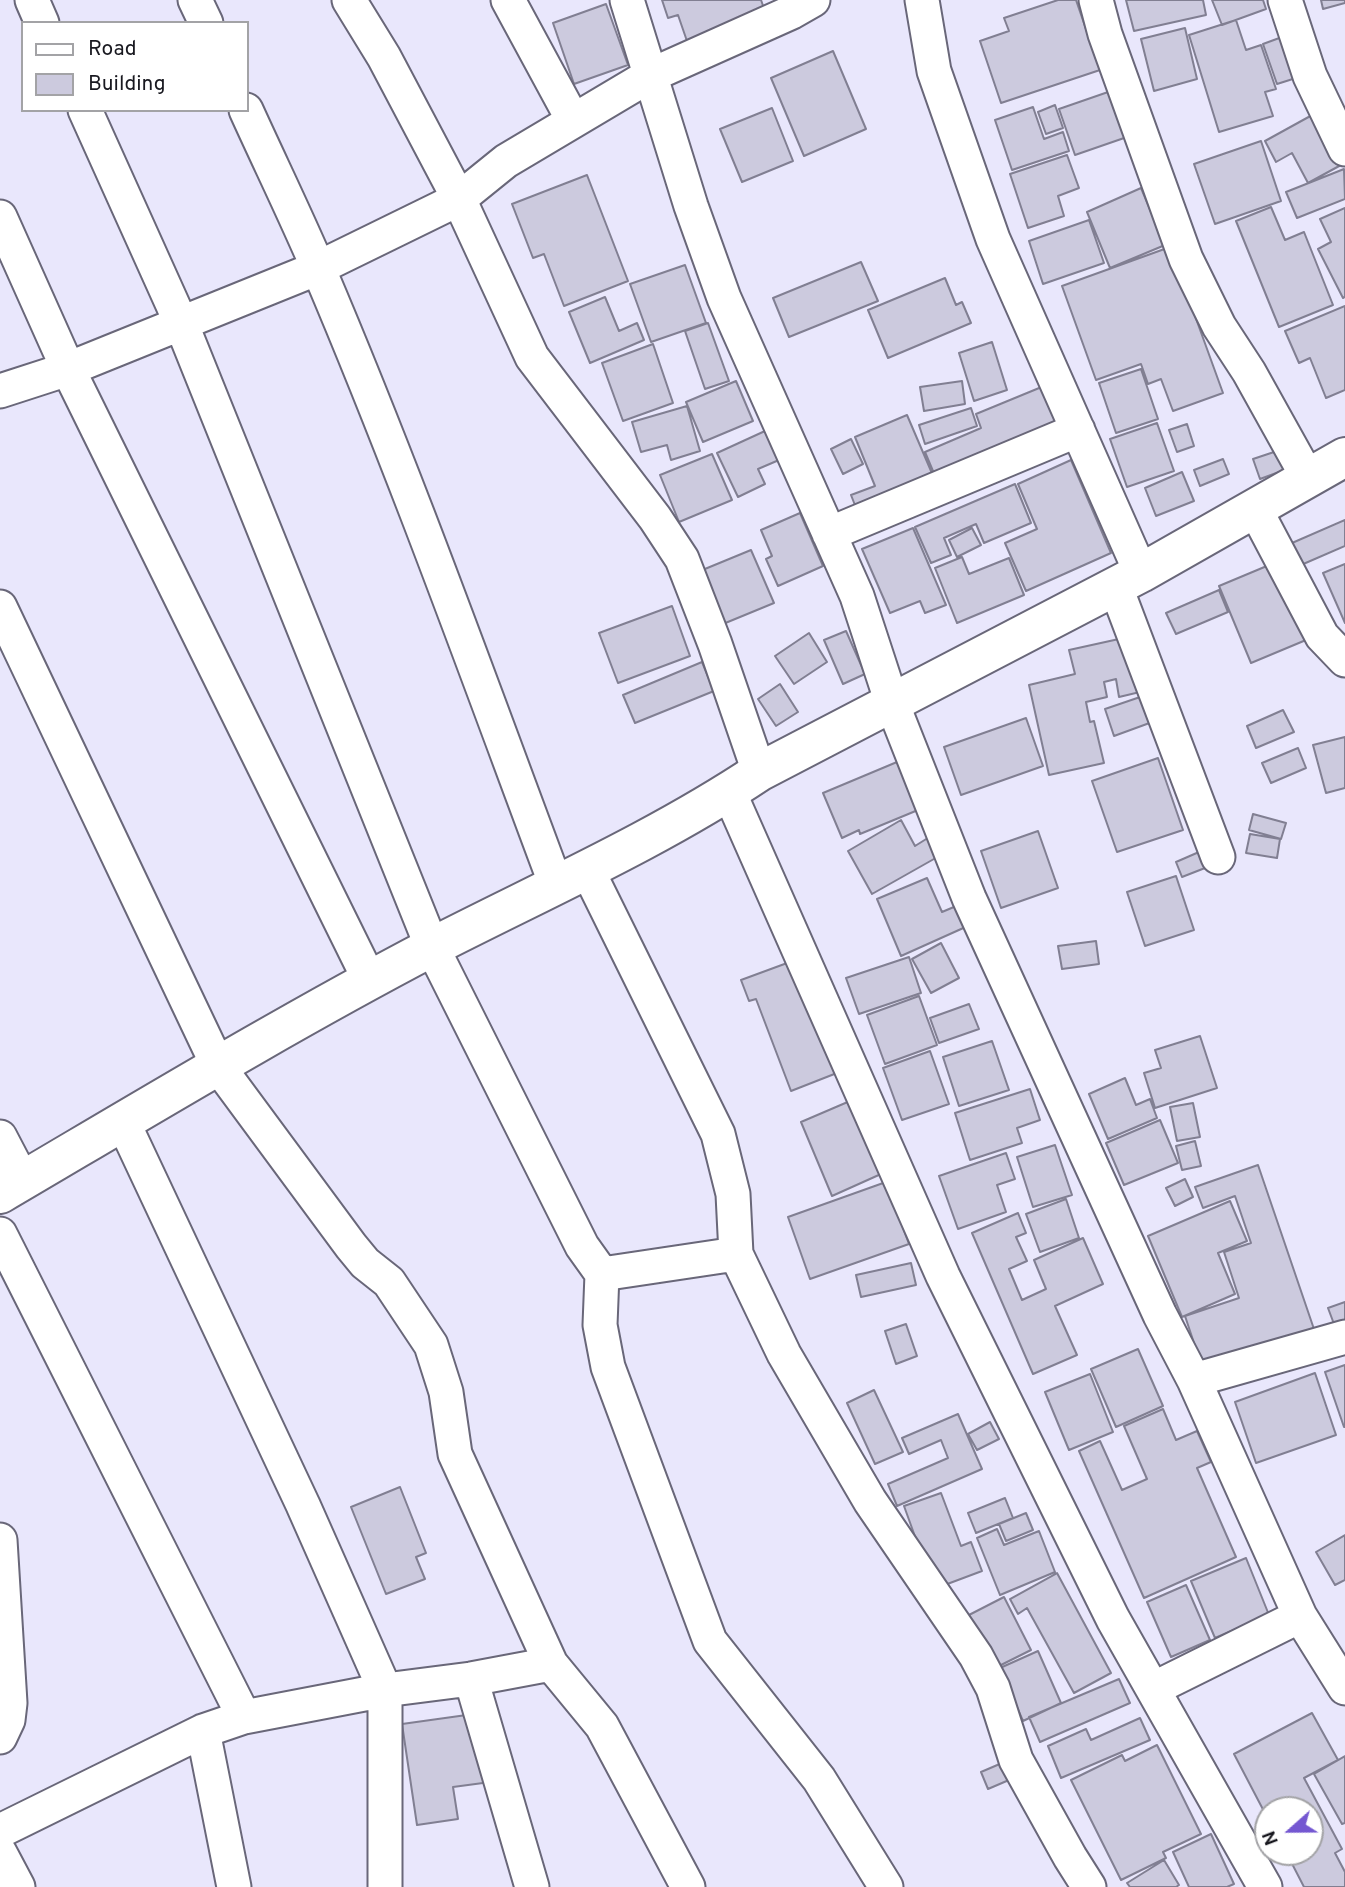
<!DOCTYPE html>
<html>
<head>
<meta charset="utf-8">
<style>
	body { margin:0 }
	#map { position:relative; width:1345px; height:1887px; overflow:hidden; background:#e9e7fc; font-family:Overpass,sans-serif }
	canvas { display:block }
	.legend { position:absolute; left:21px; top:21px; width:228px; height:91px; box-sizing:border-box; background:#fff; border:2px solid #a3a3a6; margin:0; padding:9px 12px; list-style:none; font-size:21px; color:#191920 }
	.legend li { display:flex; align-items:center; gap:14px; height:35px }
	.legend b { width:35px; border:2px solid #a3a3a6 }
	.north { position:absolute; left:1254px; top:1796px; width:70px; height:70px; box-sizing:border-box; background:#fff; border:2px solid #a3a3a6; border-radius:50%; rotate:249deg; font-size:19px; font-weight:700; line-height:28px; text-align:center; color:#191920 }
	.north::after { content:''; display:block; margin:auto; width:24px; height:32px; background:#7457d1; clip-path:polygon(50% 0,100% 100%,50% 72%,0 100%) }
</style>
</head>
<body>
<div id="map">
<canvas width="1345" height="1887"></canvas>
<ul class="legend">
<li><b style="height:9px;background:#fff"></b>Road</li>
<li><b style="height:19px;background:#cccade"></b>Building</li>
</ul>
<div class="north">N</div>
</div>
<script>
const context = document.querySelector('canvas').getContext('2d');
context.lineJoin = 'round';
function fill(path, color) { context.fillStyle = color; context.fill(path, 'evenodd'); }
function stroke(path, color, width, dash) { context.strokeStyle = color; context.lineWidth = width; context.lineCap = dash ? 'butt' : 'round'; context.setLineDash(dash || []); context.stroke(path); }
const building = new Path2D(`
	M 662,0 L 761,0 L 767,17 L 688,44 L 678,15 L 668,18 Z
	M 1058,0 L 1076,0 L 1100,70 L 1001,103 L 980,41 L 1009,31 L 1004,18 Z
	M 1126,0 L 1203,0 L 1206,15 L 1134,31 Z
	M 1212,0 L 1263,0 L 1266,9 L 1222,25 Z
	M 1321,0 L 1345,0 L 1345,3 L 1323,9 Z
	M 606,4 L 628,65 L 574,84 L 553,23 Z
	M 1236,20 L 1246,50 L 1261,45 L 1276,89 L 1265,92 L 1273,116 L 1219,132 L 1189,35 Z
	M 1185,28 L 1197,79 L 1154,91 L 1141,39 Z
	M 1282,37 L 1296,78 L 1277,84 L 1263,44 Z
	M 833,51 L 866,129 L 804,156 L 771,78 Z
	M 1111,91 L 1127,137 L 1075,155 L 1059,109 Z
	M 1055,105 L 1063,128 L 1046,134 L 1038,112 Z
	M 1033,107 L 1044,139 L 1063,132 L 1069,151 L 1012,170 L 995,120 Z
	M 772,108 L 793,161 L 742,182 L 720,129 Z
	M 1314,114 L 1341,165 L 1308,183 L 1292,153 L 1276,162 L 1265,141 Z
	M 1261,141 L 1281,201 L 1215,224 L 1194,164 Z
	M 1067,155 L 1079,188 L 1058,196 L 1064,216 L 1028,228 L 1010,174 Z
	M 1344,169 L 1345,199 L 1297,218 L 1286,192 Z
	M 587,175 L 628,281 L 564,306 L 544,254 L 533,258 L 512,204 Z
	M 1141,188 L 1165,245 L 1110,268 L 1087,212 Z
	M 1271,207 L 1285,240 L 1304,232 L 1333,305 L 1279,327 L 1236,221 Z
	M 1345,208 L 1345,297 L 1343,298 L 1318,249 L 1331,242 L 1320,219 Z
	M 1089,220 L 1104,263 L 1043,284 L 1029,241 Z
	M 1170,247 L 1223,393 L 1173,411 L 1161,379 L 1148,384 L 1141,364 L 1096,380 L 1062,286 Z
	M 861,262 L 878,301 L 789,337 L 773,298 Z
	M 685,265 L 706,323 L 651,342 L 630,284 Z
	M 945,278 L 956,305 L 962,302 L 971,323 L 888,358 L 868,310 Z
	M 605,297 L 619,331 L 637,323 L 644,340 L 590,363 L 569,312 Z
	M 1345,306 L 1345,390 L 1326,398 L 1310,358 L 1299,363 L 1285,331 Z
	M 708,323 L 729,381 L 705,389 L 685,331 Z
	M 992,342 L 1007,390 L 974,401 L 959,353 Z
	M 653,344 L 673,403 L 623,421 L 602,363 Z
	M 1141,369 L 1158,419 L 1116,433 L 1099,383 Z
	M 736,381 L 753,421 L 703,442 L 686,402 Z
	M 962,381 L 965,404 L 924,411 L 920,387 Z
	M 1044,386 L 1062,432 L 938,483 L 925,452 L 981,428 L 976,414 Z
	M 687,406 L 700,451 L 671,460 L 667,445 L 641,452 L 632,422 Z
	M 971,408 L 977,426 L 925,444 L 919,425 Z
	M 907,415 L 937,485 L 860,518 L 851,495 L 875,486 L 855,437 Z
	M 1157,423 L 1174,471 L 1127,487 L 1110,439 Z
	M 1187,424 L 1194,446 L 1177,452 L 1169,430 Z
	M 765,431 L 779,460 L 758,469 L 765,484 L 738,497 L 717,453 Z
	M 851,439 L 863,464 L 843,474 L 831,449 Z
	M 1283,449 L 1290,468 L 1260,479 L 1253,459 Z
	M 712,454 L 732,500 L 679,522 L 660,475 Z
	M 1223,459 L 1229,474 L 1200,486 L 1194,470 Z
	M 1071,460 L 1111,553 L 1026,591 L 1005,543 L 1037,529 L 1018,484 Z
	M 1182,472 L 1194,501 L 1156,516 L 1145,488 Z
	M 1015,484 L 1031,523 L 984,543 L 976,524 L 944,538 L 951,555 L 931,563 L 915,527 Z
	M 800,513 L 823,566 L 778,586 L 766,559 L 772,556 L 761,530 Z
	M 1345,520 L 1345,546 L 1301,565 L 1292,543 Z
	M 913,528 L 946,605 L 925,613 L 920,601 L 890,613 L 862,549 Z
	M 972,528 L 981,545 L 957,557 L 949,540 Z
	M 751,550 L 774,603 L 723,624 L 700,571 Z
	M 962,557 L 969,574 L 1009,558 L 1024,595 L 957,623 L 935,568 Z
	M 1274,563 L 1306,640 L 1251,663 L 1219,586 Z
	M 1345,564 L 1345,623 L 1323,573 Z
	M 1219,590 L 1228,612 L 1176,634 L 1166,613 Z
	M 672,606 L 690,656 L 618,683 L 599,633 Z
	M 846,631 L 865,674 L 843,684 L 824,640 Z
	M 809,633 L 827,662 L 794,684 L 775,656 Z
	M 1128,637 L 1140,692 L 1119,697 L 1116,679 L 1104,682 L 1107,697 L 1086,702 L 1090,722 L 1094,721 L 1104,763 L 1049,775 L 1029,685 L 1075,674 L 1069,650 Z
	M 702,662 L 714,691 L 635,723 L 623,695 Z
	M 780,684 L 798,712 L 776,726 L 758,699 Z
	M 1146,695 L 1155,721 L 1114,736 L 1105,709 Z
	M 1283,710 L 1294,732 L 1256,748 L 1247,726 Z
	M 1026,718 L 1043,766 L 961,795 L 944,747 Z
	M 1345,737 L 1345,788 L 1326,793 L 1313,745 Z
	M 1298,748 L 1306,768 L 1271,783 L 1262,763 Z
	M 1158,758 L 1183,830 L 1117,852 L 1092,781 Z
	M 897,762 L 918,810 L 860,834 L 859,830 L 842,838 L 823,793 Z
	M 1253,814 L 1286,823 L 1281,839 L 1249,830 Z
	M 901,820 L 915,846 L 931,836 L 941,855 L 872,894 L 848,851 Z
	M 1038,831 L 1058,888 L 1001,908 L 981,851 Z
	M 1250,834 L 1280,839 L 1277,858 L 1246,853 Z
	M 1199,852 L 1205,868 L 1182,877 L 1176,862 Z
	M 1176,876 L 1194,930 L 1145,946 L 1127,892 Z
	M 927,878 L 942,912 L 961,904 L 970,925 L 901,956 L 877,899 Z
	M 1096,941 L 1099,964 L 1062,969 L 1058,946 Z
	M 941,943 L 959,978 L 931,993 L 912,959 Z
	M 909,957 L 921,993 L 859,1014 L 846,978 Z
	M 798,959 L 842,1071 L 791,1091 L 756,999 L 749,1001 L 741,980 Z
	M 919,996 L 937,1045 L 885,1064 L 867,1015 Z
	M 969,1004 L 979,1029 L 939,1043 L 930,1018 Z
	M 1200,1036 L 1217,1088 L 1155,1108 L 1144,1073 L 1161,1068 L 1155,1050 Z
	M 992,1041 L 1009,1090 L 959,1106 L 943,1057 Z
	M 930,1051 L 949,1104 L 902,1120 L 883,1068 Z
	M 1125,1078 L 1136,1105 L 1150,1099 L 1157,1118 L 1108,1139 L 1089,1094 Z
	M 1030,1089 L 1040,1120 L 1017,1128 L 1022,1143 L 970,1160 L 955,1113 Z
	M 850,1101 L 881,1174 L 832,1196 L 801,1122 Z
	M 1193,1103 L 1200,1137 L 1177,1141 L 1170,1107 Z
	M 1160,1120 L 1178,1163 L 1124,1185 L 1106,1143 Z
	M 1195,1141 L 1201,1166 L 1182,1170 L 1176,1146 Z
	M 1055,1145 L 1072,1195 L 1033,1207 L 1017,1157 Z
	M 1006,1153 L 1015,1179 L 997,1185 L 1006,1212 L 958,1229 L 939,1176 Z
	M 1258,1165 L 1316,1335 L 1204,1373 L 1185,1316 L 1239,1298 L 1224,1252 L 1251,1243 L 1235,1196 L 1203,1208 L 1195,1187 Z
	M 1185,1179 L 1193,1197 L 1175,1206 L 1166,1188 Z
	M 886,1182 L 909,1244 L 810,1279 L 788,1217 Z
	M 1066,1199 L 1079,1238 L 1040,1252 L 1026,1214 Z
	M 1230,1201 L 1247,1241 L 1218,1253 L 1235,1294 L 1182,1317 L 1148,1236 Z
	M 1018,1213 L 1026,1233 L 1016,1237 L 1027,1261 L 1009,1269 L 1022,1300 L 1046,1289 L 1034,1260 L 1083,1238 L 1103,1284 L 1055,1306 L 1077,1355 L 1033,1374 L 972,1233 Z
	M 911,1263 L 916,1285 L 861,1297 L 856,1275 Z
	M 1345,1302 L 1345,1329 L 1337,1332 L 1328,1308 Z
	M 906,1324 L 917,1356 L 896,1364 L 885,1331 Z
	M 1138,1349 L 1163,1406 L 1116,1427 L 1091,1369 Z
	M 1345,1365 L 1345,1427 L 1344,1427 L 1325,1372 Z
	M 1315,1373 L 1336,1435 L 1256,1463 L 1235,1402 Z
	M 1090,1374 L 1113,1432 L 1069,1450 L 1045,1392 Z
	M 874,1390 L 903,1452 L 875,1464 L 847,1403 Z
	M 1163,1409 L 1176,1440 L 1197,1431 L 1211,1462 L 1197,1468 L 1236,1557 L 1144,1598 L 1079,1451 L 1100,1441 L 1122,1490 L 1147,1479 L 1124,1426 Z
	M 958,1414 L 982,1469 L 897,1506 L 888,1484 L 948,1458 L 941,1440 L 909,1454 L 902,1438 Z
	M 990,1422 L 999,1439 L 977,1450 L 968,1434 Z
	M 400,1487 L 426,1553 L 416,1557 L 425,1579 L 386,1594 L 351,1507 Z
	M 941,1493 L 961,1546 L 971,1542 L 982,1571 L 934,1589 L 904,1506 Z
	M 1005,1498 L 1013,1518 L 976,1533 L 968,1513 Z
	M 1026,1513 L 1033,1530 L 1006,1541 L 999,1524 Z
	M 997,1529 L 1004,1545 L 1039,1531 L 1055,1572 L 1000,1595 L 977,1538 Z
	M 1345,1535 L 1345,1580 L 1335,1585 L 1316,1552 Z
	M 1246,1558 L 1269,1615 L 1215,1638 L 1191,1581 Z
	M 1057,1573 L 1111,1673 L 1074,1693 L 1027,1608 L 1018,1614 L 1010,1599 Z
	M 1186,1585 L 1210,1640 L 1171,1657 L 1147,1602 Z
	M 1004,1597 L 1031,1650 L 993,1669 L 967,1616 Z
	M 1038,1651 L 1061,1703 L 1023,1721 L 1000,1668 Z
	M 1119,1679 L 1130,1703 L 1040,1742 L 1029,1717 Z
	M 488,1712 L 498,1781 L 453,1787 L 458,1819 L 417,1825 L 402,1724 Z
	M 1312,1713 L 1338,1760 L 1304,1778 L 1342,1849 L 1335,1853 L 1345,1872 L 1345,1887 L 1304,1887 L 1286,1852 L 1310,1852 L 1310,1810 L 1268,1810 L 1268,1819 L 1234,1754 Z
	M 1140,1718 L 1150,1740 L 1061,1778 L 1048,1746 L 1086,1729 L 1091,1740 Z
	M 1157,1745 L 1201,1834 L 1163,1852 L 1166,1858 L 1121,1880 L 1071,1780 L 1122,1755 L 1125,1761 Z
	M 1345,1756 L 1345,1823 L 1342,1824 L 1314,1774 Z
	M 1002,1763 L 1009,1780 L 988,1789 L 981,1772 Z
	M 1211,1834 L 1234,1884 L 1227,1887 L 1189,1887 L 1173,1852 Z
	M 1164,1860 L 1179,1885 L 1176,1887 L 1130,1887 L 1127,1883 Z`);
const street = new Path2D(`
	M 32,0 L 42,23
	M 195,0 L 206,23
	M 349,0 L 384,57 L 459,199 L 532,357 L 655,518 L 682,559 L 715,644 L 759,772
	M 508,0 L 573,120
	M 627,0 L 691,206 L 724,298 L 857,596 L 892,703 L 969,898 L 1160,1315 L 1194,1380 L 1300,1616 L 1345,1688
	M 922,0 L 934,71 L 993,239 L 1141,573
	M 1096,0 L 1105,34 L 1186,259 L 1219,326 L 1249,372 L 1308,478
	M 1285,0 L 1310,76 L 1345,149
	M 85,110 L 181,323 L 432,947 L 582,1246 L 602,1274 L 736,1254
	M 246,110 C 270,163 296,216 319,270 C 405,472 479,679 556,885
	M 0,217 L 68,369 L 370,981
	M 0,391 L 68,369 L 318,268 L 459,199 L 506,161 L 649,76 L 792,12 L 813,0
	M 1255,509 L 1322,636 L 1345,660
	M 829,534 L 1078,430
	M 1115,585 L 1218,857
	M 0,607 L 218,1066 L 351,1246 L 365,1263 L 389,1282 L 431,1345 L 446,1392 L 455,1454 L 551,1664 L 602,1726 L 688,1887
	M 729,792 L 943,1276 L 1113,1619 L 1265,1887
	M 587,869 L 718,1134 L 733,1194 L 736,1254 L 784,1354 L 870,1501 L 976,1656 L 993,1688 L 1016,1760 L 1070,1857 L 1089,1887
	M 123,1122 L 303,1505 L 385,1690 L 385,1887
	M 0,1137 L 23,1181
	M 0,1234 L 244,1717
	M 602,1274 L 600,1325 L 608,1367 L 710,1641 L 819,1779 L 886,1887
	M 1194,1380 L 1345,1337
	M 0,1540 L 10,1703 L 8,1720 L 0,1737
	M 471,1679 L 532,1887
	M 1153,1689 L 1300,1616
	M 203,1731 L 234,1887
	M 0,1831 L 203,1731 L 244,1717 L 385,1690 L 471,1679 L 551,1664
	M 0,1853 L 18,1887`);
const secondary = new Path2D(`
	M 0,1194 C 143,1110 285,1024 432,947 C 541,891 657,840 759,772 L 1141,573 L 1345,457`);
fill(building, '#cccade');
stroke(building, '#817f92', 2);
stroke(street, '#696779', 37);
stroke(secondary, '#696779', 42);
stroke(street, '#fff', 33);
stroke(secondary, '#fff', 38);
</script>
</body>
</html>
